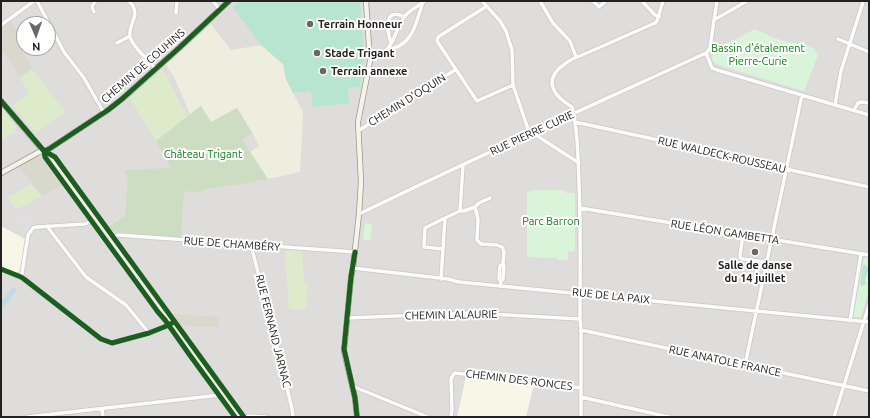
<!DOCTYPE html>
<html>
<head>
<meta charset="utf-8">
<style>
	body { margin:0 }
	#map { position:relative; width:870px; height:418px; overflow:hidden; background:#efedeb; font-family:Ubuntu,sans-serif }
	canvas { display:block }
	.frame { position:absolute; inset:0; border:2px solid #212121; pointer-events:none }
	.north { position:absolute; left:16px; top:16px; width:40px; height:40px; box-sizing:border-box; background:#fff; border:1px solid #a6a6a6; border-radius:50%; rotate:178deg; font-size:11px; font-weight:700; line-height:16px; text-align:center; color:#212121 }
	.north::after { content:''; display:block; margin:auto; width:14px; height:18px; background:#696868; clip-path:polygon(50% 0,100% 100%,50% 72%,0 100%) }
</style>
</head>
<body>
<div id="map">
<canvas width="870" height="418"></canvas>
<div class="frame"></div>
<div class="north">N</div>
</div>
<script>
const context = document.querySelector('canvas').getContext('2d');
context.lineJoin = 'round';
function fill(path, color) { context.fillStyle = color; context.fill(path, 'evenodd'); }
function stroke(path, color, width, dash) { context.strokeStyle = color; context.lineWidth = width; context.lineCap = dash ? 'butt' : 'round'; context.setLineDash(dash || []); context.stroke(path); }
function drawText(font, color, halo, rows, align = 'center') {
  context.font = font + ' Ubuntu,sans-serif'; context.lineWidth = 4; context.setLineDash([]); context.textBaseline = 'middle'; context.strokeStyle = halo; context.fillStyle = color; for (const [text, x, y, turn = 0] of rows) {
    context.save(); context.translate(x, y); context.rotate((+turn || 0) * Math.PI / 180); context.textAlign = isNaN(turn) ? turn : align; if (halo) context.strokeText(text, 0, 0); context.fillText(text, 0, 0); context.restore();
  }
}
const residential = new Path2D(`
	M 1,1 L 869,1 L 869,417 L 1,417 ZM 24,24 L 48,24 L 48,48 L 24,48 Z`);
const education = new Path2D(`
	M 1,226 L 25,239 L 21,270 L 16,273 L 1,267 Z
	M 466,377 L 534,384 L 526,417 L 457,417 Z`);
const construction = new Path2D(`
	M 11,20 L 21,38 L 17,42 L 32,69 L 20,77 L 3,51 L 1,52 L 1,27 Z
	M 38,156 L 41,156 L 63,185 L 42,196 L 19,166 Z
	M 171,314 L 218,317 L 218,327 L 180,326 Z`);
const farmland = new Path2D(`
	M 211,24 L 231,50 L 261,45 L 283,64 L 286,79 L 303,113 L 300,172 L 268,179 L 250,152 L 259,146 L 252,132 L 237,108 L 211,122 L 201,106 L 190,114 L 174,77 L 166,65 Z`);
const grass = new Path2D(`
	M 32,69 L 65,112 L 36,133 L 12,105 L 29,94 L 20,77 Z
	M 162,69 L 169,80 L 176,96 L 188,116 L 156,141 L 130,98 Z
	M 1,108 L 16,127 L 14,129 L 16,131 L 1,141 Z
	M 31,184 L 42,196 L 16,210 L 8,197 Z
	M 285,250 L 302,251 L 304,282 L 308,283 L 306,310 L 289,309 Z`);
const forest = new Path2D(`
	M 201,106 L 211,122 L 237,108 L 252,133 L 242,140 L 268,179 C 247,183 225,187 203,189 L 202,193 L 184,191 L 181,237 L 116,232 L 109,229 L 108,227 L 125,216 L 128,180 L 124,170 L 171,168 L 156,141 Z`);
const park = new Path2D(`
	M 755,29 L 777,39 L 813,48 L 818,55 L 804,91 L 715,64 L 712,59 L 714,50 Z
	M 536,190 L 562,190 L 567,193 L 575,193 L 575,251 L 568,252 L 568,260 L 558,260 L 558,258 L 527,257 L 527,192 Z
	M 365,223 L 372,224 L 370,240 L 363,240 Z
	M 864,258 L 869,259 L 869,291 L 861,317 L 854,317 L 853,316 Z`);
const pitch = new Path2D(`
	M 240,1 L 360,1 L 364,61 L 363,63 L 362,68 L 363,70 L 360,87 L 348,88 L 349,103 L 313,107 L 311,91 L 293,93 L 286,79 L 283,64 L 261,45 L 233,7 Z
	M 864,264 L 866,266 L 869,267 L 865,280 L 866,284 L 862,286 L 860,285 L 863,266 Z`);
const parking = new Path2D(`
	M 28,213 L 35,224 L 27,231 L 23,232 L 14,220 Z`);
const water = new Path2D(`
	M 12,288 L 15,288 L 16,289 L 16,291 L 1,310 L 1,302 Z`);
const street = new Path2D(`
	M 37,1 L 64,52 L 84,78 L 104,113
	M 129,1 C 143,15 127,24 130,37 C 132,46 149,61 156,69
	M 213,1 L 220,10
	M 482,1 L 500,21 L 506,31 L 512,50 L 513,85 L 528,129 L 531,132 L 579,163
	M 540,1 L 553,23 L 570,41 L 576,57
	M 593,1 L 599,7 L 606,1
	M 642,1 L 655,15 L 659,17
	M 487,6 L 438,37 L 437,41 L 477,101 L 513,85
	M 94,12 L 92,7 L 95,1
	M 176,13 L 177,1
	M 714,20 L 717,1
	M 1,25 L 34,1
	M 838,39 L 869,52
	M 117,43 L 130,36
	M 391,43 C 387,31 383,6 405,17
	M 387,50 C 413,45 415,26 422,5
	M 706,53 L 712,68 L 717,70 L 869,115
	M 370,57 C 396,53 392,33 405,16 C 410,10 419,6 425,1
	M 835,105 L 841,71 L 863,2
	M 854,110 L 858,103 L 862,102 L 869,103
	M 575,122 L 783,167 L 786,169 L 869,187
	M 358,131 L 455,70
	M 490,198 L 479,203 L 475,207 L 478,219 L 477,240 L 481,244 L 497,245 L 502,247 L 504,251 L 503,264 L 504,266 L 503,279 L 501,281 L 500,286
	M 580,208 L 869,255
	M 460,211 L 464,211 L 475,207
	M 359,214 C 474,158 590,106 706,53 L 710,48 L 714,20 L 747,1
	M 48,226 L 49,229 L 86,277 L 126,305 L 149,333
	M 743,235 L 740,255 L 740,257 L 742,259 L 766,262
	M 109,239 L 118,235 L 355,252
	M 251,245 L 284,375 L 292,409 L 293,417
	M 443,249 L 424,247 L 425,228 L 445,218
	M 353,268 L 448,279 L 459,282 L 869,322
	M 1,269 L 21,277 L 24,279 L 101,339 L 112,343 L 149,333 L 169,325 L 172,323
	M 21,277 L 22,273 L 28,235 L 33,228 L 37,227 L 85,224 L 90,222 L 95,219
	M 441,279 L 445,218 L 460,211 L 463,165
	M 501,281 L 499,279 L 500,266 L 503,264
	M 347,318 L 471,313 L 580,319
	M 850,321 L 861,254
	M 581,330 L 869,391
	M 745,365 L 802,95
	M 352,386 L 428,417
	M 581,397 L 669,417
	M 102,409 L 103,417
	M 27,417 L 220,395 L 223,394
	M 247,417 L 250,416 L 266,417
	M 451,417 L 452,409 L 451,379 L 453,375 L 455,373 L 581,388
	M 581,417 L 581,330 L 580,319 C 580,274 581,229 579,184 C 578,158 578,132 572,107 C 552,95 542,79 566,63 C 571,60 575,57 580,56 L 655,23 L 657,21 L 663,1
	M 834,417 L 869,305`);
const secondary = new Path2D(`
	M 1,173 L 39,152 L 49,149 L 108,110 L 122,99 L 179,48 L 229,1
	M 357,417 L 355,398 L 344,351 L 351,277 L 353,268 L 359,214 L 361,181 L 358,122 L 370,61 L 366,1`);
const primary = new Path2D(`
	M 1,101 L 51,160 L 240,417`);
const cycleway = new Path2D(`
	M 1,101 L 44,151 L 55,157 L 151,289 L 244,417
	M 44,151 L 45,157 L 158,312 L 165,320 L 189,354 L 235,417
	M 44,151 L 49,149 L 108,110 L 122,99 L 179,48 L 229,1
	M 355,252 L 351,277 L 344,349 L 355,398 L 357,417
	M 1,269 L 21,277 L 24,279 L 101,339 L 112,343 L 149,333 L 169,325 L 172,323`);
const markers = [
	[310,24,4,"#696868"],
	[317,53,4,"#696868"],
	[323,71,4,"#696868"],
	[755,252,4,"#696868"]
];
const poiNames = [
	["Terrain Honneur",318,24],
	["Stade Trigant",325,53],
	["Terrain annexe",331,71],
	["Salle de danse",755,265,"center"],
	["du 14 juillet",755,278,"center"]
];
const parkNames = [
	["Bassin d'étalement",758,48],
	["Pierre-Curie",758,61],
	["Château Trigant",203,154],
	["Parc Barron",551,221]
];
const streetNames = [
	["CHEMIN DE COUHINS",143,66,-41],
	["CHEMIN D'OQUIN",407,100,-32],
	["RUE PIERRE CURIE",532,133,-25],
	["RUE WALDECK-ROUSSEAU",722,155,13],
	["RUE LÉON GAMBETTA",725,232,9],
	["RUE DE CHAMBÉRY",232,244,4],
	["RUE DE LA PAIX",611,296,6],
	["CHEMIN LALAURIE",451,315,-1],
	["RUE FERNAND JARNAC",273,331,76],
	["RUE ANATOLE FRANCE",725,361,12],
	["CHEMIN DES RONCES",519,380,7]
];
fill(residential, '#dedddc');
fill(education, '#f7f6e7');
fill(construction, '#d8d8cd');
fill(farmland, '#eeeedf');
fill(grass, '#ddebcb');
fill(forest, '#ccddc1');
fill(park, '#daf4d9');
fill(pitch, '#b7e5d0');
fill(parking, '#dfdede');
fill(water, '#bfdce2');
stroke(street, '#c8c7c6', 5);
stroke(secondary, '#989982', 6);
stroke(primary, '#a69a87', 6);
stroke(street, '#fdfcfc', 3.5);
stroke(secondary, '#f4f4ed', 4.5);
stroke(primary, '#f2ece7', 5);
stroke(cycleway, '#1b5e20', 5);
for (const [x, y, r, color] of markers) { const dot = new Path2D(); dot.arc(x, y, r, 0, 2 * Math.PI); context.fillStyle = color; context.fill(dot); stroke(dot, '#fff', 1.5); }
drawText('bold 11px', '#212121', '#fff', poiNames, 'left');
drawText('11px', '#0e8114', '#fff', parkNames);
drawText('11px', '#212121', '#fff', streetNames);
</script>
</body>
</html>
